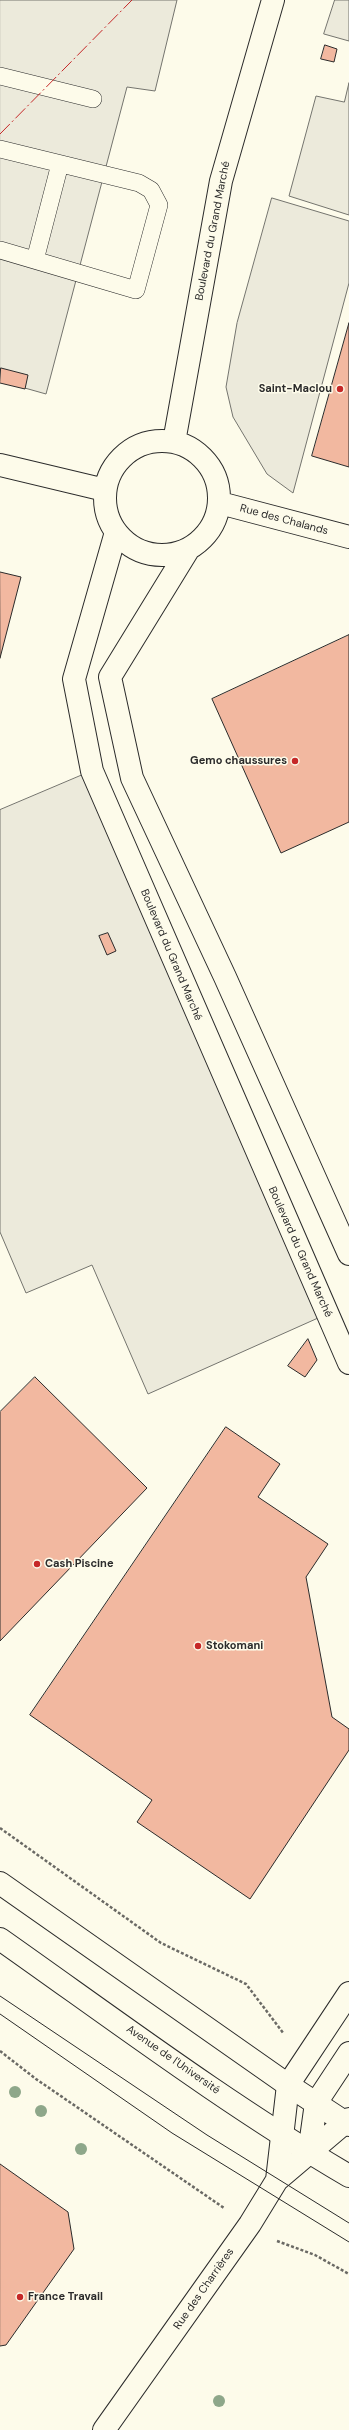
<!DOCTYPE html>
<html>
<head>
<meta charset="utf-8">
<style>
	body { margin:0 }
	canvas { display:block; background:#fdfbea }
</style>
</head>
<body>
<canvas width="349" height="2430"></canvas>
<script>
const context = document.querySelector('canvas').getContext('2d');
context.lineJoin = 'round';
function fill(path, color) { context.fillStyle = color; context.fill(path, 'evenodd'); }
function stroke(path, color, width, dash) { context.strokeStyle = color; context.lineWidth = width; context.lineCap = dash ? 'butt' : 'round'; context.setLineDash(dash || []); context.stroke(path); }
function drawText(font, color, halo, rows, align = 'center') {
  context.font = font + ' "DM Sans",sans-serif'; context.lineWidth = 3; context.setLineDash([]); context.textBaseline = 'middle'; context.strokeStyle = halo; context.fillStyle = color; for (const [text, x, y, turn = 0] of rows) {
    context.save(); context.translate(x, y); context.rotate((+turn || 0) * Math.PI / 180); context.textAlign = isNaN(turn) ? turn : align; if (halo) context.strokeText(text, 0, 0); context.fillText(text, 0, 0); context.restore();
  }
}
const parking = new Path2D(`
	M 0,0 L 177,0 L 155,91 L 127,87 L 46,394 L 0,381 Z
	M 335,0 L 349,0 L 349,41 L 324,34 Z
	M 349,83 L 349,215 L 289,196 L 316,96 L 344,102 Z
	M 272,198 L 349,221 L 349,283 L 293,493 L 267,474 L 233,417 L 226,387 L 237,323 Z
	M 92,771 L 327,1314 L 148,1394 L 92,1265 L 26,1293 L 0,1232 L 0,810 Z`);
const building = new Path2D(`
	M 325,45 L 337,49 L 334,62 L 321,59 Z
	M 349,323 L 349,467 L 312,456 Z
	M 1,368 L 28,375 L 25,389 L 0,383 Z
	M 0,572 L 21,577 L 0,658 Z
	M 349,635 L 349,822 L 281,853 L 212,699 Z
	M 108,933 L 116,951 L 107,955 L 99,936 Z
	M 308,1339 L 317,1360 L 305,1377 L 288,1366 Z
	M 35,1377 L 147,1488 L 0,1641 L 0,1412 Z
	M 226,1427 L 280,1464 L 258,1497 L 328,1544 L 306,1577 L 332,1717 L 349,1729 L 349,1750 L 250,1899 L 137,1822 L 152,1800 L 30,1715 Z
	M 0,2164 L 68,2212 L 74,2249 L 6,2345 L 0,2346 Z`);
const path = new Path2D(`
	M 0,1828 L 161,1943 L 246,1984 L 284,2034
	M 0,2051 L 36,2079 L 224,2208
	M 277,2241 L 315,2255 L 349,2274`);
const service = new Path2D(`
	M 0,76 L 93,99
	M 0,149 L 139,183 L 151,190 L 159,205 L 136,290 L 0,250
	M 35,260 L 60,164`);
const minor = new Path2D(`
	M105 498a57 57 0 1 1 114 0a57 57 0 1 1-114 0Z
	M 174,442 L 221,181 L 273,0
	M 0,465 L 105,490
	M 220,503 L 349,537
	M 116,532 L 74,679 L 92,771 L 349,1363
	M 188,550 L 110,677 L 132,778 L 225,977 L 349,1254
	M 309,2153 L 316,2103 L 349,2053
	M 277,2180 L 288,2085 L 349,1993
	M 104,2430 L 250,2224 L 277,2180 L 349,2119`);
const secondary = new Path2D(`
	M 0,1883 L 288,2085 L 349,2125
	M 0,1939 C 115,2020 228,2105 349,2176`);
const tram = new Path2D(`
	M 0,1996 L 207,2135 L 349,2223
	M 0,2014 L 172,2133 L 349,2242`);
const power = new Path2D(`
	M 0,134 L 132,0`);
const trees = [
	[15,2092],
	[41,2111],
	[81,2149],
	[219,2401]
];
const markers = [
	[340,389,4,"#c62828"],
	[295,761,4,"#c62828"],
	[37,1564,4,"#c62828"],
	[198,1646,4,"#c62828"],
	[20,2297,4,"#c62828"]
];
const streetNames = [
	["Boulevard du Grand Marché",213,231,-79],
	["Rue des Chalands",284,520,15],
	["Boulevard du Grand Marché",171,955,67],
	["Boulevard du Grand Marché",300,1252,66],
	["Avenue de l'Université",173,2060,35],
	["Rue des Charrières",204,2289,-55]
];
const poiNames = [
	["Saint-Maclou",332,389,"right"],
	["Gemo chaussures",287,761,"right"],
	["Cash Piscine",45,1564],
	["Stokomani",206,1646],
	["France Travail",28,2297]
];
fill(parking, '#eceadb');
stroke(parking, '#74746e', 1);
fill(building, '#f2b8a0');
stroke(building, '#2b2b2b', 1);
stroke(service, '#2b2b2b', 18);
stroke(minor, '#2b2b2b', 24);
stroke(secondary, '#2b2b2b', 24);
stroke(path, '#6a6964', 2.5, [3, 2]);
stroke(service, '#fdfbea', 17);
stroke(minor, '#fdfbea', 22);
stroke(secondary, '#fdfbea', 22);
stroke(tram, '#2b2b2b', 1);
stroke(power, '#c62828', 1, [14, 3, 2, 3]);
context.fillStyle = '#8ea78a';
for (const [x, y] of trees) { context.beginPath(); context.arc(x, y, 6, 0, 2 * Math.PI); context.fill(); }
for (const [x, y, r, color] of markers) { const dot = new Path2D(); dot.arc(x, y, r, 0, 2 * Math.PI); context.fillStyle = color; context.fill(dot); stroke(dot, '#fdfbea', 1.5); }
drawText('11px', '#2b2b2b', '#fdfbea', streetNames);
drawText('bold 11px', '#2b2b2b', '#fdfbea', poiNames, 'left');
</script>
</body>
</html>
